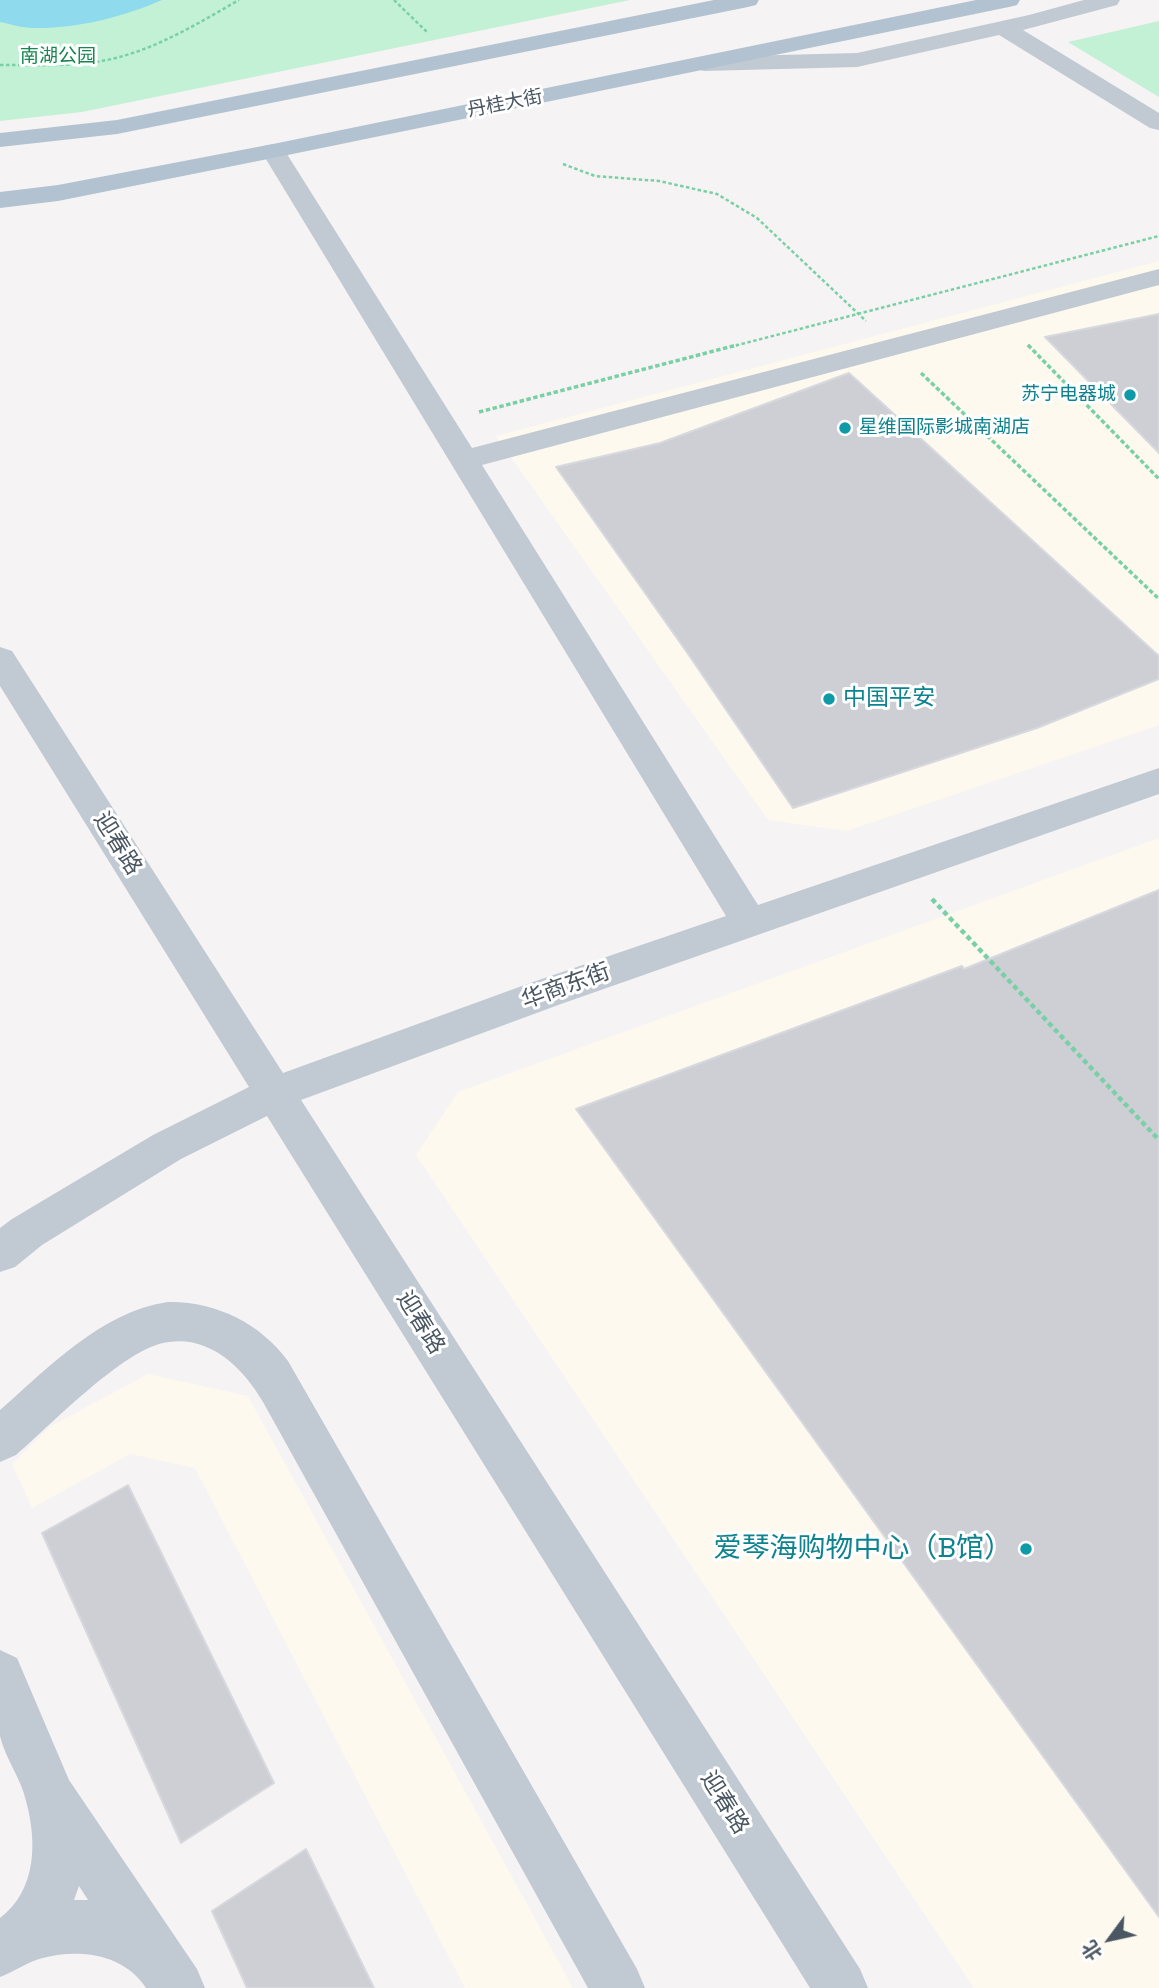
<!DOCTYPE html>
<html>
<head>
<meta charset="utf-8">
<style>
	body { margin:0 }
	#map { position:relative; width:1159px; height:1988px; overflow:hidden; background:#f5f3f3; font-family:"Space Grotesk","Noto Sans SC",sans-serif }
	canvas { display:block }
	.north { position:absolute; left:1075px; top:1904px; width:70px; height:70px; -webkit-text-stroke:5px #fff; paint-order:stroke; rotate:237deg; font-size:19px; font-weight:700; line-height:28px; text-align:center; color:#4a5661 }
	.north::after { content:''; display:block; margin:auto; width:24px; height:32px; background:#4a5661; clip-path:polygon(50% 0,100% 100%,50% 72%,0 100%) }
</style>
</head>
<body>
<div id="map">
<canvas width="1159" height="1988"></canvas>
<div class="north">北</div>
</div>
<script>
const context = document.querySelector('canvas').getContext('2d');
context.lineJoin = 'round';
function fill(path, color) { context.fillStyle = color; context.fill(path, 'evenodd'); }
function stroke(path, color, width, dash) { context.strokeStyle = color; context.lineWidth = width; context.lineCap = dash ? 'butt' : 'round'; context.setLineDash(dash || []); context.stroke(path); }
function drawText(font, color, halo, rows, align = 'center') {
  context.font = font + ' "Space Grotesk","Noto Sans SC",sans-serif'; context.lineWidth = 6; context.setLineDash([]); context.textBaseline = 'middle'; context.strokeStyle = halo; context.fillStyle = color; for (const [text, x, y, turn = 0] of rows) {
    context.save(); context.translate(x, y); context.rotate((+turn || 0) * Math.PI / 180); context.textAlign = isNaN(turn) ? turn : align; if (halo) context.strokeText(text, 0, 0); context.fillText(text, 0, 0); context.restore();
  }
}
const commercial = new Path2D(`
	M 1159,261 L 1159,725 L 847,831 L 768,820 L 496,436 Z
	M 1159,838 L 1159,1988 L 974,1988 L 416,1155 L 458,1092 Z
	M 148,1374 L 248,1396 L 573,1988 L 465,1988 L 195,1468 L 130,1454 L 32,1508 L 12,1464 L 51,1426 Z`);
const green = new Path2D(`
	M 0,0 L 630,0 L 82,112 L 0,121 Z
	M 1159,21 L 1159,97 L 1068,42 Z`);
const water = new Path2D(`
	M 0,0 L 162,0 C 123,17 76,29 33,28 C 22,28 10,24 0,22 Z`);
const building = new Path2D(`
	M 1159,314 L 1159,453 L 1045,337 Z
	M 849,373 L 1159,656 L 1159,679 L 1037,728 L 793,808 L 686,651 L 556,467 L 660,443 Z
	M 1159,890 L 1159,1917 L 576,1109 L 962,966 L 964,969 Z
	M 128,1485 L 274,1783 L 181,1843 L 42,1533 Z
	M 306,1849 L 374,1988 L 247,1988 L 212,1911 Z`);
const pathFar2 = new Path2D(`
	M 394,0 L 427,32
	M 0,65 C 36,65 72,67 107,60 C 155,50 197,24 239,0
	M 563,164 L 595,176 L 659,181 L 717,194 L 757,218 L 866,321
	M 1028,345 L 1030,347
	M 730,347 L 1159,236`);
const pathFar1 = new Path2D(`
	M 1028,345 L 1159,479
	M 921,373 L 1159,599
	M 479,412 L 737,345`);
const path = new Path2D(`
	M 932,899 L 1159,1140`);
const minor = new Path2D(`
	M 1084,0 L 1120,0 L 1117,5 L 1023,30 L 1159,113 L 1159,130 L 1150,128 L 999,35 L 857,67 L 704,71 L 696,69 L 692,64 L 696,59 L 704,57 L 857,53 L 1029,15 Z
	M 273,144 L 282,146 L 285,151 L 472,448 L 1159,269 L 1159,285 L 482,465 L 758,905 L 1159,768 L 1159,794 L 561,1004 L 301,1100 L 860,1969 L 868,1988 L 810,1988 L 267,1116 L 181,1159 L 42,1245 L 15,1267 L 0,1272 L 0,1228 L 12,1219 L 153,1135 L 249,1087 L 0,686 L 0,647 L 12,651 L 283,1073 L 533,982 L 726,916 L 261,151 L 264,146 Z
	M 168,1302 C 215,1301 260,1323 288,1361 L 637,1969 L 645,1988 L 588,1988 L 263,1402 C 242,1366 206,1331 159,1344 C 116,1357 51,1425 16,1455 L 0,1462 L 0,1410 C 47,1369 102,1311 168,1302 Z
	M 0,1650 L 17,1658 L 69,1780 L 197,1969 L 205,1988 L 146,1988 C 123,1953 78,1948 39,1959 C 26,1963 13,1972 0,1977 L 0,1918 C 37,1890 37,1841 26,1801 C 21,1778 5,1758 0,1736 C 0,1714 0,1674 0,1650 ZM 79,1886 L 88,1900 L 74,1900 Z`);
const major = new Path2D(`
	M 714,0 L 759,0 L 756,5 L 748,7 L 117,134 L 0,147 L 0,133 L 117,120 Z
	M 976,0 L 1020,0 L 1017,5 L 1009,7 L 273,158 L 58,201 L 0,208 L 0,192 L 58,185 L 273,144 Z`);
const markers = [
	[1130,395,7,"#0f9aa8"],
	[845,428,7,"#0f9aa8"],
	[829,699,7,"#0f9aa8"],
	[1026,1549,7,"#0f9aa8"]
];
const farParknames = [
	["南湖公园",58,57]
];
const farStreetnames = [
	["丹桂大街",505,104,-11]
];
const farCulturenames = [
	["苏宁电器城",1116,395],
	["星维国际影城南湖店",859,428,"left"]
];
const cultureNames = [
	["中国平安",843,699]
];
const streetNames = [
	["迎春路",117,844,58],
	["华商东街",566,987,-20],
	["迎春路",420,1323,58],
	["迎春路",724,1803,58]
];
const nearCulturenames = [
	["爱琴海购物中心（B馆）",1012,1549]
];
fill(commercial, '#fdf9ef');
fill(green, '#c3f1d5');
fill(water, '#90daee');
fill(building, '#cdcfd5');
stroke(building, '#d7d9de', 2);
stroke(pathFar2, '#7ad0a6', 2.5, [3.5, 2.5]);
stroke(pathFar1, '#7ad0a6', 3.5, [4.5, 2.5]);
stroke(path, '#7ad0a6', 4.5, [5, 3.5]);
fill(minor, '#c1cad2');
fill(major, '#b3c2d1');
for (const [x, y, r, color] of markers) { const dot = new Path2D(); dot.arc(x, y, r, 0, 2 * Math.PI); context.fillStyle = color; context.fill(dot); stroke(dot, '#fff', 2.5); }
drawText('19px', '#17864f', '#fff', farParknames);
drawText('19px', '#4a5661', '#fff', farStreetnames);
drawText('19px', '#0d838f', '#fff', farCulturenames, 'right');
drawText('23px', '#0d838f', '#fff', cultureNames, 'left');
drawText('23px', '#4a5661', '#fff', streetNames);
drawText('28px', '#0d838f', '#fff', nearCulturenames, 'right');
</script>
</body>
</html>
